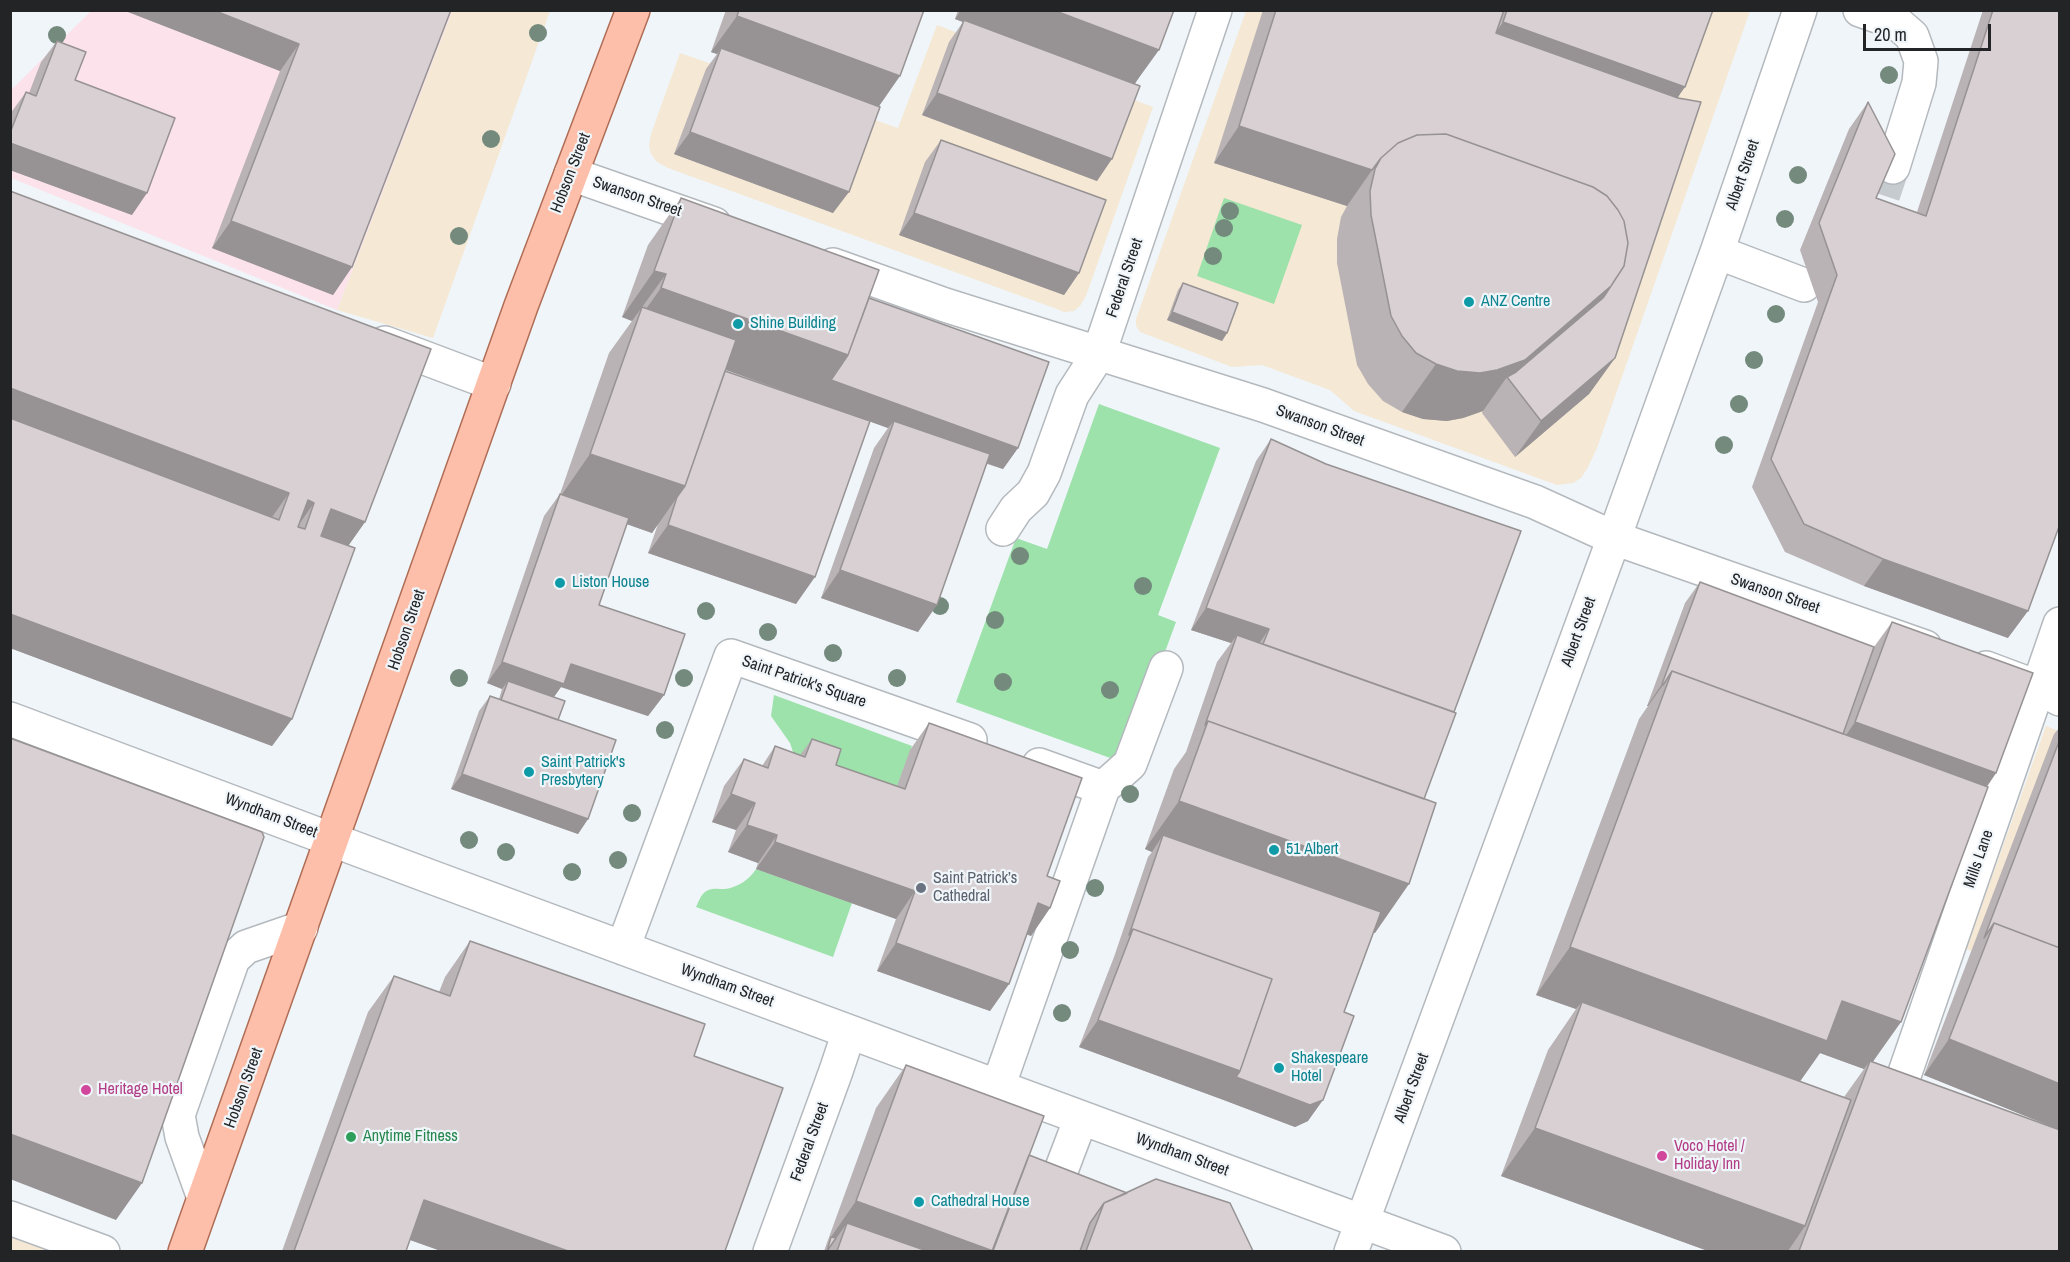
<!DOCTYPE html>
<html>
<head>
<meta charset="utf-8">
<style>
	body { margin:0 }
	#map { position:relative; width:2070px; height:1262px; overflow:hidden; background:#eff5f9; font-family:"Archivo Narrow",sans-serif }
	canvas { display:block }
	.frame { position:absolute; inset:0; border:12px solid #222425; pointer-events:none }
	.scale { position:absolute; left:1863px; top:24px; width:128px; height:27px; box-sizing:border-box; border:3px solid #222425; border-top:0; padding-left:8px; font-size:18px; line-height:21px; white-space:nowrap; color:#222425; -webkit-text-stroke:4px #eff5f9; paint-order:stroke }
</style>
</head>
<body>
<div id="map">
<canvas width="2070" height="1262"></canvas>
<div class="frame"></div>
<div class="scale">20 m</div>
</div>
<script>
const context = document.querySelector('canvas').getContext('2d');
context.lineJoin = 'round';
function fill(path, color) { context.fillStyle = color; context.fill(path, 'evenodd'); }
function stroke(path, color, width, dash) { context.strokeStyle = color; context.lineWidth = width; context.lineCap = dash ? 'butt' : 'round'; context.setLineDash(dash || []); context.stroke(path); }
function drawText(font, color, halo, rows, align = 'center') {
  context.font = font + ' "Archivo Narrow",sans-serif'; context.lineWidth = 4.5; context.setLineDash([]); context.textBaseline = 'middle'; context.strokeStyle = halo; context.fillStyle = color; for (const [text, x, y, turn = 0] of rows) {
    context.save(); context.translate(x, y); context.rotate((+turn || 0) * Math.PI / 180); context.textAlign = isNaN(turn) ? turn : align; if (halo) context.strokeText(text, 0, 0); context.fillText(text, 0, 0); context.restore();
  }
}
const commercial = new Path2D(`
	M 452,11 L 550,11 L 433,338 L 337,310 Z
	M 1246,11 L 1750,11 L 1597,448 L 1587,469 L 1581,478 L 1573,483 L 1557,485 L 1354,411 L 1330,390 L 1262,365 L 1232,367 L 1140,332 L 1136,326 L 1136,319 Z
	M 937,25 L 1153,107 L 1086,296 L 1080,306 L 1074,311 L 1064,312 L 1054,308 L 668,168 L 657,162 L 651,154 L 649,146 L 651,134 L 680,53 L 898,128 Z
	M 2046,726 L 2059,731 L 2059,984 L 1966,949 Z
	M 11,1237 L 50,1251 L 11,1251 Z`);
const industrial = new Path2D(`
	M 91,11 L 452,11 L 337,310 L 11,178 L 11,90 Z`);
const green = new Path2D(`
	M 1224,198 L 1302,225 L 1274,304 L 1197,276 Z
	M 1099,404 L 1220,448 L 1158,615 L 1176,622 L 1124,763 L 956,702 L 1016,538 L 1047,549 Z
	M 774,695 L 912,746 L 886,817 L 794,755 L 790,743 L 771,716 Z
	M 756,869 L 852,903 L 833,957 L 696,907 C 698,903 700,897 703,894 C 709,887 717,889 725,889 C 737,888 750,879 756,869 Z`);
const minorTunnel = new Path2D(`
	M 1868,242 L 1893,167`);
const minor = new Path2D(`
	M 1860,10 L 1897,23 L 1912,36 L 1921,61 L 1919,83 L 1893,167
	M 571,174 L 714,224
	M 1717,252 L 1804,285
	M 833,265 L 945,305 L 1263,405 L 1535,502 L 1614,538 L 1925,647
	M 385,343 L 494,384
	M 1003,529 L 1016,509 L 1033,493 L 1044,473 L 1072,395 L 1099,353 L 1215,10
	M 1986,668 L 2037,687 L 2060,699
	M 10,719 L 426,875 L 1444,1252
	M 1039,765 L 1103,788
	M 623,948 L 731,656 L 970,740
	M 998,1087 L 1103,788 L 1130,764 L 1166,668
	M 1920,1102 L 1898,1093 L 2060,624
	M 1059,1176 L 1081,1118
	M 204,1198 L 182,1137 L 178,1115 L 233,959 L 246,947 L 301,928
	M 10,1218 L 103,1252
	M 770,1252 L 836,1071 L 849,1032
	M 1351,1252 L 1614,538 L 1717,252 L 1800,10`);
const major = new Path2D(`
	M 185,1252 L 521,306 L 633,10`);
const trees = [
	[538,33],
	[57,35],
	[1889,75],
	[491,139],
	[1798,175],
	[1230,211],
	[1785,219],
	[1224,228],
	[459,236],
	[1213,256],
	[1776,314],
	[1754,360],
	[1739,404],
	[1724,445],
	[1020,556],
	[1143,586],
	[940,606],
	[706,611],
	[995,620],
	[768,632],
	[833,653],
	[459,678],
	[684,678],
	[897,678],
	[1003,682],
	[1110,690],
	[665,730],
	[1130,794],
	[632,813],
	[469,840],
	[506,852],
	[618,860],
	[572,872],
	[1095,888],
	[1070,950],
	[1062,1013]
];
const wall = new Path2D(`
	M 123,10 L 451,10 L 352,267 L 333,295 L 212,248 L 280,71 Z
	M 726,10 L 924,10 L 879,106 L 833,213 L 674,154 L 706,69 L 717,54 L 711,52 Z
	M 958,10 L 1174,10 L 1135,84 L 1097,181 L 922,115 L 949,42 L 963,22 L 955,19 Z
	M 1263,10 L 1713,10 L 1678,98 L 1615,358 L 1589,394 L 1515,457 L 1482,413 L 1483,411 L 1463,418 L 1447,421 L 1423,419 L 1402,412 L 1383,401 L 1368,384 L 1357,365 L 1337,263 L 1337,239 L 1341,217 L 1347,206 L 1214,163 Z
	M 1983,10 L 2060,10 L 2008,638 L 1864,586 L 1785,552 L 1752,487 L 1818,302 L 1800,250 L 1849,129 L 1868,102 L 1876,198 L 1917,212 Z
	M 57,41 L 75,80 L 132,215 L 10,170 L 10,114 L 26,92 L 29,93 L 41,62 Z
	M 941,140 L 1079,273 L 1064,295 L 899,235 L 925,162 Z
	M 10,191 L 365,522 L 348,546 L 292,719 L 272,746 L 10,648 Z
	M 681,198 L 869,298 L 1018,448 L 1003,469 L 987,464 L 918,632 L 821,598 L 874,448 L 888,428 L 869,421 L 796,604 L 648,553 L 658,524 L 652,533 L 627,524 L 599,605 L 664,695 L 648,716 L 561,687 L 554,697 L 558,720 L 588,819 L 578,834 L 451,789 L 479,711 L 490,696 L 499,699 L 502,689 L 487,683 L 544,516 L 560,494 L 609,353 L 632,321 L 622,317 L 648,245 ZM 726,370 L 798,396 L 725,371 Z
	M 1183,283 L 1227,333 L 1222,341 L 1167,320 L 1178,290 Z
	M 1271,439 L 1454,712 L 1375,933 L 1374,932 L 1344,1012 L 1308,1121 L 1295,1127 L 1221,1099 L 1079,1047 L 1114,957 L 1148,857 L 1152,852 L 1145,849 L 1174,769 L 1186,752 L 1217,662 L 1231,643 L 1191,630 L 1256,461 Z
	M 1700,582 L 1874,647 L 1892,622 L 1996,773 L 1987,787 L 1873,1062 L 2055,1128 L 1924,1075 L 2054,734 L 2060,727 L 2060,1251 L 1708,1251 L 1501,1176 L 1548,1050 L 1576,1009 L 1536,995 L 1639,719 L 1648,706 L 1647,706 L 1685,603 ZM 1820,1053 L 1864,1069 L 1844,1097 L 1800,1081 Z
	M 929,723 L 1047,876 L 1050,908 L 1031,936 L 1027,934 L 1009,984 L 990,1011 L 877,971 L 896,919 L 756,869 L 758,863 L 728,852 L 736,830 L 712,822 L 724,786 L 744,759 L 762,766 L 775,746 L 800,755 L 812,739 L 836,765 L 897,786 L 910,750 Z
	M 470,941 L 441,1251 L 410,1240 L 406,1251 L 282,1251 L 368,1012 L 394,976 L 439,992 L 445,977 Z
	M 906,1065 L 1029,1155 L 1253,1251 L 824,1251 L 876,1108 Z`);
const shadedWall = new Path2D(`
	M 123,10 L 213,10 L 299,44 L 280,71 Z
	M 961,10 L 1053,10 L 1159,50 L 1133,86 L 964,20 L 963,22 L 955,19 Z
	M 737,16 L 900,76 L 875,112 L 721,48 L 717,54 L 711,52 Z
	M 1503,22 L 1685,87 L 1652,134 L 1471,69 Z
	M 937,93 L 1112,159 L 1097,181 L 922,115 Z
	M 1239,126 L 1372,170 L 1347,206 L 1214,163 Z
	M 690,132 L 849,192 L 833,213 L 674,154 Z
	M 10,143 L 147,193 L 132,215 L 10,170 Z
	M 914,213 L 1079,273 L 1064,295 L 899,235 Z
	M 231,221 L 352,267 L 333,295 L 212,248 Z
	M 654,271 L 666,274 L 632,321 L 622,317 Z
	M 1611,286 L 1577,334 L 1515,387 L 1507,377 L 1483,411 L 1463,418 L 1447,421 L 1423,419 L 1402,412 L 1436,364 Z
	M 661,288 L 848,355 L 1018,448 L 1003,469 L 891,429 L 894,421 L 888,428 L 631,336 L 636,323 Z
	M 1172,312 L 1227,333 L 1222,341 L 1167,320 Z
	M 1615,358 L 1589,394 L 1515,457 L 1541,421 Z
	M 10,388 L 289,493 L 270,520 L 10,423 Z
	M 590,454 L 685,486 L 652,533 L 558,500 Z
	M 308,500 L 314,503 L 295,530 Z
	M 331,509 L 365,522 L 346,549 L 312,536 Z
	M 668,525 L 815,577 L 796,604 L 648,553 Z
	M 1883,559 L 2028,611 L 2008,638 L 1864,586 Z
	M 840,570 L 937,605 L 918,632 L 821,598 Z
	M 1206,608 L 1269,629 L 1254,651 L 1237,635 L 1231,643 L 1191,630 Z
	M 10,614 L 292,719 L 272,746 L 10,648 Z
	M 502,662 L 571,664 L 664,695 L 648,716 L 561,687 L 548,705 L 508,681 L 502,689 L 487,683 Z
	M 1662,684 L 1663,685 L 1648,706 L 1647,706 Z
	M 1855,722 L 1996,773 L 1963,820 L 1838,747 Z
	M 462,774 L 588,819 L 578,834 L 451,789 Z
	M 731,794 L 755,803 L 736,830 L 712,822 Z
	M 1179,801 L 1409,884 L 1375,933 L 1157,854 L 1163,835 L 1152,852 L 1145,849 Z
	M 747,825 L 777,835 L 758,863 L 728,852 Z
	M 775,842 L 915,891 L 896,919 L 756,869 Z
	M 1038,903 L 1050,908 L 1031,936 L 1019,931 Z
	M 896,943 L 1009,984 L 990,1011 L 877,971 Z
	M 1570,947 L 1842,1001 L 1901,1022 L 1867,1070 L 1870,1061 L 1864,1069 L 1820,1053 L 1794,1090 L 1582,1002 L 1576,1009 L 1536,995 Z
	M 1098,1020 L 1323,1100 L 1308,1121 L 1295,1127 L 1221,1099 L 1079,1047 Z
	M 1949,1039 L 2060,1084 L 2060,1130 L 1924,1075 Z
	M 1535,1128 L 1805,1226 L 1788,1251 L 1708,1251 L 1501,1176 Z
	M 10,1134 L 142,1183 L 116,1220 L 10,1179 Z
	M 424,1200 L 568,1251 L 441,1251 L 399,1236 Z
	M 856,1201 L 993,1251 L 845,1251 L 847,1223 L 831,1246 L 831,1237 Z`);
const building = new Path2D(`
	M 213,10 L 451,10 L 352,267 L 231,221 L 299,44 Z
	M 739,10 L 924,10 L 900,76 L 737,16 Z
	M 1053,10 L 1174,10 L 1159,50 Z
	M 1276,10 L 1504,10 L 1496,33 L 1678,98 L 1701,102 L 1615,358 L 1541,421 L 1507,377 L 1516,372 L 1603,298 L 1611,286 L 1624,266 L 1628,243 L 1624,221 L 1618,210 L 1607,196 L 1593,187 L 1446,134 L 1417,135 L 1398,143 L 1381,158 L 1372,170 L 1239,126 Z
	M 1507,10 L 1713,10 L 1685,87 L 1503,22 Z
	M 1993,10 L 2060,10 L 2060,524 L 2028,611 L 1883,559 L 1804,524 L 1771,459 L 1837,275 L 1819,223 L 1868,102 L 1895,154 L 1876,198 L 1926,216 Z
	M 964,20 L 1140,86 L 1112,159 L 937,93 Z
	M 57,41 L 86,52 L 75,80 L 175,118 L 147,193 L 10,143 L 10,133 L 26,92 L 36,96 Z
	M 721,48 L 880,107 L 849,192 L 690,132 Z
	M 1446,134 L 1593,187 L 1607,196 L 1618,210 L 1624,221 L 1628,243 L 1624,266 L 1611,286 L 1525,360 L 1497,370 L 1480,373 L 1457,371 L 1436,364 L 1416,353 L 1402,336 L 1391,316 L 1371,215 L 1370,191 L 1375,169 L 1381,158 L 1398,143 L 1417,135 Z
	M 941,140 L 1106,200 L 1079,273 L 914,213 Z
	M 10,191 L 431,349 L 365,522 L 331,509 L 321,536 L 355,548 L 292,719 L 10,614 L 10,418 L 279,520 L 289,493 L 10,388 ZM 308,500 L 314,503 L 305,529 L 298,527 Z
	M 681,198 L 879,270 L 848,355 L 661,288 L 666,274 L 654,271 Z
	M 1183,283 L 1238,303 L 1227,333 L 1172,312 Z
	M 869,298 L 1049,362 L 1018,448 L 831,380 L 848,355 Z
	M 642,307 L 736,340 L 685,486 L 590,454 Z
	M 725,371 L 870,421 L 815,577 L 668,525 L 677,497 L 685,486 Z
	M 894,421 L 990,454 L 937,605 L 840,570 Z
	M 1271,439 L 1326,464 L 1521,531 L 1454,712 L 1263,644 L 1269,629 L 1206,608 Z
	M 560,494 L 629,518 L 599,605 L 685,634 L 664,695 L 571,664 L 564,684 L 502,662 Z
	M 1700,582 L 1874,647 L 1843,734 L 1672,671 L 1663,685 L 1662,684 Z
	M 1892,622 L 2033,673 L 1996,773 L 1855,722 Z
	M 1237,635 L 1456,713 L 1424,799 L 1208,721 L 1205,725 Z
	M 1672,671 L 1988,787 L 1901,1022 L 1842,1001 L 1827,1041 L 1570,947 Z
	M 508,681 L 565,701 L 558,720 L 501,700 Z
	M 490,696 L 616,740 L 588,819 L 462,774 Z
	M 1208,721 L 1436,803 L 1409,884 L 1179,801 Z
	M 929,723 L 1082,778 L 1047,876 L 1060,881 L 1050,908 L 1038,903 L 1009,984 L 896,943 L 915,891 L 775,842 L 777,835 L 747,825 L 755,803 L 731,794 L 744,759 L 768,768 L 775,746 L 805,757 L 812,739 L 841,749 L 836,765 L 905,789 Z
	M 10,738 L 262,832 L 264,837 L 142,1183 L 10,1134 Z
	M 2060,739 L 2060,948 L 1994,923 L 1984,938 Z
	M 1163,835 L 1381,912 L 1344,1012 L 1354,1016 L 1323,1100 L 1310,1105 L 1236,1077 L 1240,1071 L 1272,979 L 1133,929 L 1129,935 Z
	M 1994,923 L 2060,948 L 2060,1084 L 1949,1039 Z
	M 1133,929 L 1272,979 L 1240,1071 L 1098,1020 Z
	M 470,941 L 705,1024 L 694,1056 L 783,1088 L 725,1251 L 568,1251 L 424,1200 L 406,1251 L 294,1251 L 394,976 L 450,996 Z
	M 1582,1002 L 1851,1100 L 1805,1226 L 1535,1128 Z
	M 1870,1061 L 2060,1130 L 2060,1251 L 1799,1251 Z
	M 906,1065 L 1044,1116 L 993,1251 L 856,1201 Z
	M 1029,1155 L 1127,1193 L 1104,1203 L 1090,1223 L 1080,1251 L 992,1251 Z
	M 1156,1179 L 1230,1203 L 1253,1251 L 1086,1251 L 1104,1203 Z
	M 847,1223 L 927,1251 L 837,1251 Z
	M 831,1237 L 836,1238 L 827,1251 Z`);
const markers = [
	[1469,302,6,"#0f9aa8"],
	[738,324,6,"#0f9aa8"],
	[560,583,6,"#0f9aa8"],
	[529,772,6,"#0f9aa8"],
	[1274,850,6,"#0f9aa8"],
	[921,888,6,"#6b7280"],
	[1279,1068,6,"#0f9aa8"],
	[86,1090,6,"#d1479c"],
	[351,1137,6,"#2e9e5b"],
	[1662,1156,6,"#d1479c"],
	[919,1202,6,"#0f9aa8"]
];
const streetNames = [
	["Hobson Street",571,173,-69],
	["Albert Street",1743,175,-71],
	["Swanson Street",637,197,19],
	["Federal Street",1125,278,-71],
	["Swanson Street",1320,426,20],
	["Swanson Street",1775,594,19],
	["Hobson Street",407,630,-71],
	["Albert Street",1579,632,-70],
	["Saint Patrick's Square",804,682,19],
	["Wyndham Street",271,816,21],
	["Mills Lane",1979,859,-71],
	["Wyndham Street",727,986,20],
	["Hobson Street",244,1088,-70],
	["Albert Street",1412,1088,-70],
	["Federal Street",810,1142,-70],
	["Wyndham Street",1182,1155,20]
];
const cultureNames = [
	["ANZ Centre",1481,302],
	["Shine Building",750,324],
	["Liston House",572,583],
	["Saint Patrick's",541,763],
	["Presbytery",541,781],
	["51 Albert",1286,850],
	["Shakespeare",1291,1059],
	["Hotel",1291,1077],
	["Cathedral House",931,1202]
];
const worshipNames = [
	["Saint Patrick’s",933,879],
	["Cathedral",933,897]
];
const hotelNames = [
	["Heritage Hotel",98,1090],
	["Voco Hotel /",1674,1147],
	["Holiday Inn",1674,1165]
];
const leisureNames = [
	["Anytime Fitness",363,1137]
];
fill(commercial, '#f5e8d4');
fill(industrial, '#fce2ea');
fill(green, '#9de1ab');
stroke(minorTunnel, '#c6cbcf', 33, [33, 16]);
stroke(minor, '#b4b9be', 36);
stroke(major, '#b06d56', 36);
stroke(minor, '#fff', 33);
stroke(major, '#febfaa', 33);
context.fillStyle = '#738a7d';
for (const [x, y] of trees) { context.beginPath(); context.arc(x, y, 9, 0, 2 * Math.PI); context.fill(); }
fill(wall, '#bab3b5');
fill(shadedWall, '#979293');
fill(building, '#d8d0d2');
stroke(building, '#979293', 1.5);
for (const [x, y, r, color] of markers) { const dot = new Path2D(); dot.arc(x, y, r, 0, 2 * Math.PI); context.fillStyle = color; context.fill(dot); stroke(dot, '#eff5f9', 2); }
drawText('16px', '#222425', '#eff5f9', streetNames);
drawText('16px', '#0d838f', '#eff5f9', cultureNames, 'left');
drawText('16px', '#5b616d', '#eff5f9', worshipNames, 'left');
drawText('16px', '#b23c85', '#eff5f9', hotelNames, 'left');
drawText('16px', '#27864d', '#eff5f9', leisureNames, 'left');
</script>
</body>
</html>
